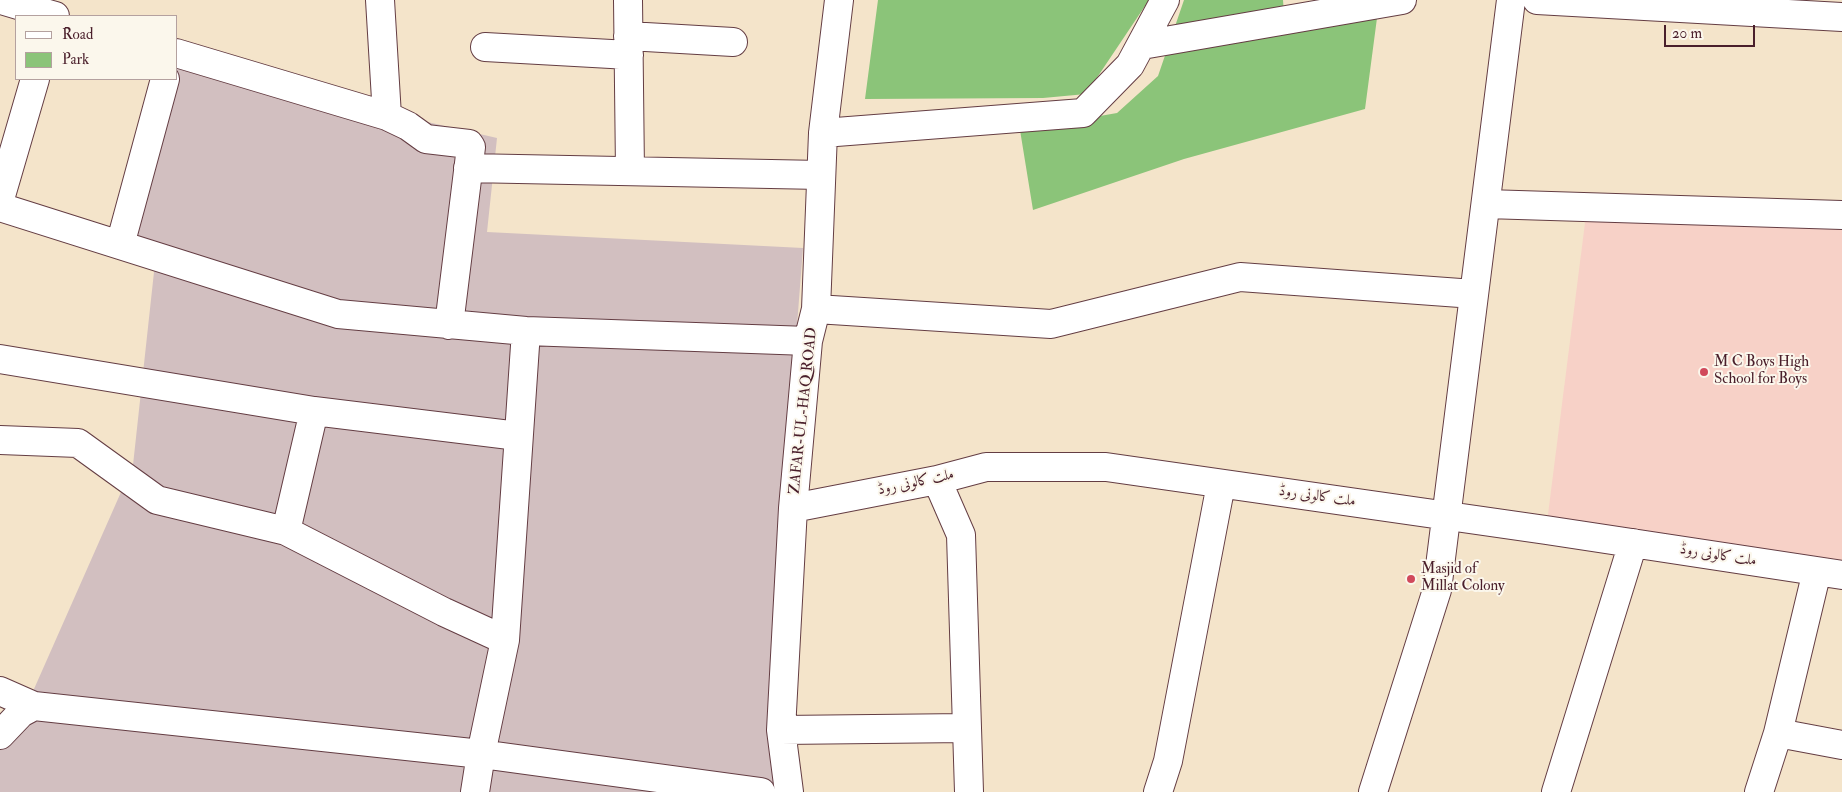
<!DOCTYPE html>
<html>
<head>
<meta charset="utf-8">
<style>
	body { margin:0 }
	#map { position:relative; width:1842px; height:792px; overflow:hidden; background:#f4e4ca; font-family:"IM FELL Double Pica",serif }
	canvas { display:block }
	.legend { position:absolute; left:15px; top:15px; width:162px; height:65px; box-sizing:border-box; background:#fbf7ec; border:1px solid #b4a19f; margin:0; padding:6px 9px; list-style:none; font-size:15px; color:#4a1f2b }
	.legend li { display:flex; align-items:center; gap:10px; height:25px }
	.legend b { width:25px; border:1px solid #b4a19f }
	.scale { position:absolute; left:1664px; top:25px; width:91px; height:22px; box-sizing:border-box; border:2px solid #4a1f2b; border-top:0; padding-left:6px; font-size:15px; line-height:18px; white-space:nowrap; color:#4a1f2b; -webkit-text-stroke:4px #fbf7ec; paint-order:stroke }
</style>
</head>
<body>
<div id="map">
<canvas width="1842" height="792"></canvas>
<ul class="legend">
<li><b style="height:6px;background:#fff"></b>Road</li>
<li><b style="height:14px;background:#8bc479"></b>Park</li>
</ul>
<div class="scale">20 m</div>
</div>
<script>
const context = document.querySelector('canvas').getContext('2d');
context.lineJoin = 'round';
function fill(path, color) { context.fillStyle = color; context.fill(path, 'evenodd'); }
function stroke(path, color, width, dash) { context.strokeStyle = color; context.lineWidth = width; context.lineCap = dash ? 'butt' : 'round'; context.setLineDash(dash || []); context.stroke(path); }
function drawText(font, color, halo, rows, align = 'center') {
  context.font = font + ' "IM FELL Double Pica",Amiri,serif'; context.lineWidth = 4; context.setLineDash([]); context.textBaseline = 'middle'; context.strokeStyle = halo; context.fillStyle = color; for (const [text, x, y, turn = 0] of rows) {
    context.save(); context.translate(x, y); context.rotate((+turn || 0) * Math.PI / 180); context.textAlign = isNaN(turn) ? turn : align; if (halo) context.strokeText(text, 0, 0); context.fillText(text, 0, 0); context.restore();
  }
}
const built = new Path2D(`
	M 1587,207 L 1842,215 L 1842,575 L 1546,530 Z`);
const industrial = new Path2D(`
	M 176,64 L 497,138 L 487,232 L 803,248 L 780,545 L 789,792 L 0,792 L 0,744 L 34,689 L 133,465 L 154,272 L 130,230 L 176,79 Z`);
const green = new Path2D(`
	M 878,0 L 1149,0 L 1086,94 L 1043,98 L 865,99 Z
	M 1184,0 L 1283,0 L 1285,27 L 1377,18 L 1365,109 L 1184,159 L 1033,210 L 1020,130 L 1117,113 L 1158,76 Z`);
const minor = new Path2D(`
	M 1,0 L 55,16
	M 380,0 L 387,116
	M 628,0 L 630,171
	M 1537,0 L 1842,17
	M 628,36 L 733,42
	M 1142,45 L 1402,0
	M 485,47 L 629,55
	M 176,53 L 387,116 L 408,126 L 426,139 L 469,144 L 471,147 L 449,325
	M 823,133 L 1083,113 L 1130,65 L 1165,0
	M 468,168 L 821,175
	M 0,199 L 35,79
	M 1486,204 L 1842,215
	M 0,207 L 338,314 L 526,331 L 808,341
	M 120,245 L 165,79
	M 816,309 L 1051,324 L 1240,277 L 1474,294
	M 0,359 L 314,411 L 518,436
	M 0,440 L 78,443 L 157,500 L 286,531 L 444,612 L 505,640
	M 937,480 L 961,535 L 969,792
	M 793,508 L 937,480 L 986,467 L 1106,467 L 1546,530 L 1842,575
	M 286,531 L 314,411
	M 0,691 L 34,706
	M 781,730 L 966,728
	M 1778,733 L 1842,745
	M 0,735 L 21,713 L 34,706 L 481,754 L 761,792
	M 475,792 L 481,754 L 505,640 L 526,331
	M 789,792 L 781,730 L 793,508 L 808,341 L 816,309 L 823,133 L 839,0
	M 1158,792 L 1168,761 L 1221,484
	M 1373,792 L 1437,590 L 1511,0
	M 1556,792 L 1633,543
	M 1759,792 L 1778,733 L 1817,571`);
const markers = [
	[1704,372,5,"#d1495b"],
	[1411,579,5,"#d1495b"]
];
const poiNames = [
	["M C Boys High",1714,363],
	["School for Boys",1714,380],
	["Masjid of",1421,570],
	["Millat Colony",1421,587]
];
const streetNames = [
	["ZAFAR-UL-HAQ ROAD",804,411,-84],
	["ملت کالونی روڈ",916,483,-12],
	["ملت کالونی روڈ",1317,497,8],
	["ملت کالونی روڈ",1718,556,9]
];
fill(built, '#f7d1c7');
fill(industrial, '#d2bfc0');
fill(green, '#8bc479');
stroke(minor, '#643d43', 30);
stroke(minor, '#fff', 28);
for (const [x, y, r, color] of markers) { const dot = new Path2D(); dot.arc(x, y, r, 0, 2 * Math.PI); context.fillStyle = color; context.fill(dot); stroke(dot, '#fbf7ec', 2); }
drawText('15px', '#4a1f2b', '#fbf7ec', poiNames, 'left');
drawText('15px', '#4a1f2b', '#fbf7ec', streetNames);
</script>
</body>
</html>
